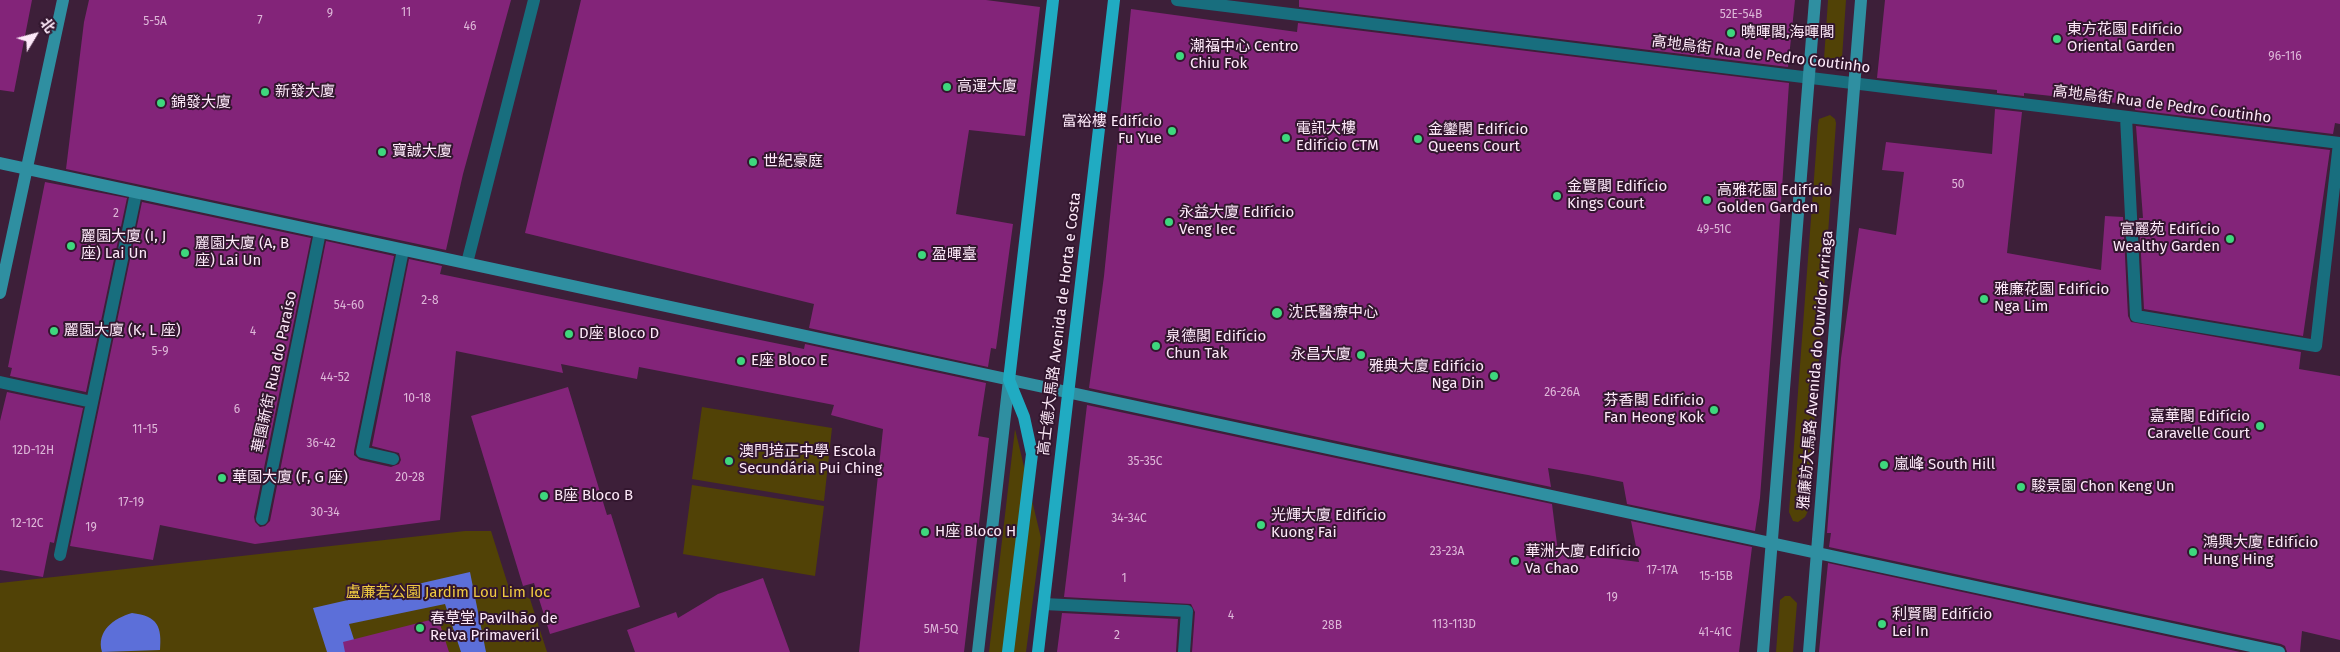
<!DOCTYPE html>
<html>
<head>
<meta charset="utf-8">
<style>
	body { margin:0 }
	#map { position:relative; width:2340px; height:652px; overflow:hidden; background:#3d1f39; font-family:"Fira Sans","Noto Sans SC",sans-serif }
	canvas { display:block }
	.north { position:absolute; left:10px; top:10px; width:50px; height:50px; -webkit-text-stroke:4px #32162e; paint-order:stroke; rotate:53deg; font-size:14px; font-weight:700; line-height:20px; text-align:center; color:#fde9f9 }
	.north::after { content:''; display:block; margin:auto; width:18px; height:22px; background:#fde9f9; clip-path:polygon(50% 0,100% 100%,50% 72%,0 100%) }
</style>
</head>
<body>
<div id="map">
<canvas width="2340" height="652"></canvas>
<div class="north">北</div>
</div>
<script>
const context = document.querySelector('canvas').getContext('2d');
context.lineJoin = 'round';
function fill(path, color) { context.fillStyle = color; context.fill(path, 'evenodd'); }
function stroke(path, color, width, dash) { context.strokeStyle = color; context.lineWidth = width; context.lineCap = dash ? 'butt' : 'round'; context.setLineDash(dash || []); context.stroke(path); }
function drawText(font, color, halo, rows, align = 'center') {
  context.font = font + ' "Fira Sans","Noto Sans SC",sans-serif'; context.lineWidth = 4; context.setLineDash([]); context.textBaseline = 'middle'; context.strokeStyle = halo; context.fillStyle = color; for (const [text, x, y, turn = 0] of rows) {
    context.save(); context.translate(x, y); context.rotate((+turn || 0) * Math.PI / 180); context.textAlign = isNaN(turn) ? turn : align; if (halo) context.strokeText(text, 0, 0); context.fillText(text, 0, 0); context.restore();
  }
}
const green = new Path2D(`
	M 1828,0 L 1846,0 L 1842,58 L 1840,64 L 1832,69 L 1828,68 L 1824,59 Z
	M 1830,115 L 1835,119 L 1836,123 L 1808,511 L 1805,517 L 1798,522 L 1793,521 L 1789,512 L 1818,125 L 1819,119 Z
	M 702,407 L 832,428 L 824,501 L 692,479 Z
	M 1015,429 L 1041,538 L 1026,652 L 989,652 Z
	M 692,485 L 824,506 L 815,576 L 683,554 Z
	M 465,531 L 491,531 L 509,588 L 530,599 L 547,652 L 0,652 L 0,583 Z
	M 1785,596 L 1790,596 L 1797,603 L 1793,652 L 1776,652 L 1780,600 Z`);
const water = new Path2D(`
	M 470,572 L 486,652 L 461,652 L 445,604 L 349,624 L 358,652 L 327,652 L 313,608 Z
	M 132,613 C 158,616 162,627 160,650 L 102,652 C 96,631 114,618 132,613 Z`);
const building = new Path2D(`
	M 0,0 L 32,0 L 14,92 L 0,90 Z
	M 89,0 L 511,0 L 463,174 L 446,250 L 66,169 L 84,22 Z
	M 581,0 L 986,0 L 1040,7 L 1025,136 L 969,130 L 956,214 L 1013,224 L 996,349 L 991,348 L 988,367 L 809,328 L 814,304 L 525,233 Z
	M 1299,0 L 1795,0 L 1788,67 L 1299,7 Z
	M 1885,0 L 2340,0 L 2340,124 L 2335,123 L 2333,134 L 2135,110 L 2135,105 L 2024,93 L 2024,96 L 1997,93 L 1997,90 L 1877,78 Z
	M 1131,9 L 1297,32 L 1298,23 L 1789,83 L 1773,323 L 1760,498 L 1755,531 L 1627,504 L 1623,482 L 1588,475 L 1548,468 L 1551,487 L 1089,388 L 1104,276 Z
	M 1995,109 L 2022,112 L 2007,253 L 2101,270 L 2105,216 L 2123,217 L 2128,316 L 2131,322 L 2301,352 L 2299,369 L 2340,376 L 2340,640 L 2302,631 L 2300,652 L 2287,652 L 2285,646 L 2281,644 L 1829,547 L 1831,533 L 1827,533 L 1841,358 L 1859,228 L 1896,235 L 1904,172 L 1882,170 L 1886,142 L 1992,154 Z
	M 2136,126 L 2330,150 L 2303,336 L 2144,309 L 2139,218 L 2143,218 Z
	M 45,182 L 127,198 L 86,392 L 10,376 L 12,368 L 8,367 Z
	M 142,202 L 311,238 L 254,517 L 255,522 L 260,527 L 265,526 L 270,521 L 326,241 L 394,256 L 354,451 L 354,455 L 360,460 L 391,467 L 399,464 L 401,460 L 399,453 L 372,446 L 409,259 L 442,266 L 440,274 L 804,349 L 805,344 L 986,383 L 978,436 L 989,438 L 964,652 L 859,652 L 883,429 L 831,415 L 834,405 L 639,367 L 637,379 L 561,364 L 563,373 L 456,351 L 440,520 L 255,544 L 160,525 L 153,560 L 70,546 Z
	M 568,387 L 607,515 L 611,514 L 640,607 L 550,634 L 534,583 L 523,586 L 471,416 Z
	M 7,392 L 83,408 L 54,543 L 50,542 L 43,577 L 0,570 L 0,421 Z
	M 1087,405 L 1552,504 L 1558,552 L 1639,562 L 1631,521 L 1752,547 L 1739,652 L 1192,652 L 1195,612 L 1191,604 L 1064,597 Z
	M 1828,563 L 2240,652 L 1819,652 Z
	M 763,578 L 790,652 L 635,652 L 627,630 L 676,612 L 678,618 L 718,594 Z
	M 1062,613 L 1178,619 L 1176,652 L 1057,652 Z
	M 438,618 L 449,652 L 345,652 L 343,642 Z`);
const street = new Path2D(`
	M 1177,0 L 2340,143
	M 2126,117 L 2136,316 L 2316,346 L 2339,143
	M 467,263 L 534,0
	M 0,382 L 92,402
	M 393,459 L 362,452 L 403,250
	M 262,519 L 320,232
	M 60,555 L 136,193
	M 1044,604 L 1187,611 L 1184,652`);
const secondary = new Path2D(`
	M 0,163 L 2279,652
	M 0,293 L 63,0
	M 978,652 L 1009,380
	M 1763,652 L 1815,0
	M 1809,652 L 1861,0`);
const primary = new Path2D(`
	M 1008,652 L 1032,454 L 1024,417 L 1009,380 L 1053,0
	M 1038,652 L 1114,0`);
const markers = [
	[1731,33,5,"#3ed77d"],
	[2057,39,5,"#3ed77d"],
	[1180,56,5,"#3ed77d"],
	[947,87,5,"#3ed77d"],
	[265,92,5,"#3ed77d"],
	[161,103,5,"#3ed77d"],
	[1172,131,5,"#3ed77d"],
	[1286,138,5,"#3ed77d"],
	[1418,139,5,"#3ed77d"],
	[382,152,5,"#3ed77d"],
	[753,162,5,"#3ed77d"],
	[1557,196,5,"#3ed77d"],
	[1707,200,5,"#3ed77d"],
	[1169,222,5,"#3ed77d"],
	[2230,239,5,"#3ed77d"],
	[71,246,5,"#3ed77d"],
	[185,253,5,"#3ed77d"],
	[922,255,5,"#3ed77d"],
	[1984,299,5,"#3ed77d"],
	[1277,313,6,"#3ed77d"],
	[54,331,5,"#3ed77d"],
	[569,334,5,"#3ed77d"],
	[1156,346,5,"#3ed77d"],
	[1361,355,5,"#3ed77d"],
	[741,361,5,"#3ed77d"],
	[1494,376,5,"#3ed77d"],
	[1714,410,5,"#3ed77d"],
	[2260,426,5,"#3ed77d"],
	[729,461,5,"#3ed77d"],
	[1884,465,5,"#3ed77d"],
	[222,478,5,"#3ed77d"],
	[2021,487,5,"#3ed77d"],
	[544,496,5,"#3ed77d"],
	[1261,525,5,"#3ed77d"],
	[925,532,5,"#3ed77d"],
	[2193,552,5,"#3ed77d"],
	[1515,561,5,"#3ed77d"],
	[1882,624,5,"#3ed77d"],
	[420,628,5,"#3ed77d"]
];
const numberNames = [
	["11",406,13],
	["9",330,14],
	["52E-54B",1741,15],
	["7",260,21],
	["5-5A",155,22],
	["46",470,27],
	["96-116",2285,57],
	["50",1958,185],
	["2",116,214],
	["49-51C",1714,230],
	["2-8",430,301],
	["54-60",349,306],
	["4",253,332],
	["5-9",160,352],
	["44-52",335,378],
	["26-26A",1562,393],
	["10-18",417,399],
	["6",237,410],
	["11-15",145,430],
	["36-42",321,444],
	["12D-12H",33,451],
	["35-35C",1145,462],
	["20-28",410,478],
	["17-19",131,503],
	["30-34",325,513],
	["34-34C",1129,519],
	["12-12C",27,524],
	["19",91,528],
	["23-23A",1447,552],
	["17-17A",1662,571],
	["15-15B",1716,577],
	["1",1124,579],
	["19",1612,598],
	["4",1231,616],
	["113-113D",1454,625],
	["28B",1332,626],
	["5M-5Q",941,630],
	["41-41C",1715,633],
	["2",1117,636]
];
const poiNames = [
	["東方花園 Edifício",2067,30],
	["Oriental Garden",2067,47],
	["曉暉閣,海暉閣",1741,33],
	["潮福中心 Centro",1190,47],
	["Chiu Fok",1190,64],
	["高運大廈",957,87],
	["新發大廈",275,92],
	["錦發大廈",171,103],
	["富裕樓 Edifício",1162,122,"right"],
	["Fu Yue",1162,139,"right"],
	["電訊大樓",1296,129],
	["Edifício CTM",1296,146],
	["金鑾閣 Edifício",1428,130],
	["Queens Court",1428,147],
	["寶誠大廈",392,152],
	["世紀豪庭",763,162],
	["金賢閣 Edifício",1567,187],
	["Kings Court",1567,204],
	["高雅花園 Edifício",1717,191],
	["Golden Garden",1717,208],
	["永益大廈 Edifício",1179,213],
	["Veng Iec",1179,230],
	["富麗苑 Edifício",2220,230,"right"],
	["Wealthy Garden",2220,247,"right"],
	["麗園大廈 (I, J",81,237],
	["座) Lai Un",81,254],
	["麗園大廈 (A, B",195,244],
	["座) Lai Un",195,261],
	["盈暉臺",932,255],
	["雅廉花園 Edifício",1994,290],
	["Nga Lim",1994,307],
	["沈氏醫療中心",1288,313],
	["麗園大廈 (K, L 座)",64,331],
	["D座 Bloco D",579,334],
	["泉德閣 Edifício",1166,337],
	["Chun Tak",1166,354],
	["永昌大廈",1351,355,"right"],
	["E座 Bloco E",751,361],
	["雅典大廈 Edifício",1484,367,"right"],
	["Nga Din",1484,384,"right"],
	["芬香閣 Edifício",1704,401,"right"],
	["Fan Heong Kok",1704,418,"right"],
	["嘉華閣 Edifício",2250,417,"right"],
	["Caravelle Court",2250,434,"right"],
	["澳門培正中學 Escola",739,452],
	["Secundária Pui Ching",739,469],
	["嵐峰 South Hill",1894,465],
	["華園大廈 (F, G 座)",232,478],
	["駿景園 Chon Keng Un",2031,487],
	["B座 Bloco B",554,496],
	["光輝大廈 Edifício",1271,516],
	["Kuong Fai",1271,533],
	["H座 Bloco H",935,532],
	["鴻興大廈 Edifício",2203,543],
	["Hung Hing",2203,560],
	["華洲大廈 Edifício",1525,552],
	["Va Chao",1525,569],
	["利賢閣 Edifício",1892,615],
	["Lei In",1892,632],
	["春草堂 Pavilhão de",430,619],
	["Relva Primaveril",430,636]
];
const streetNames = [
	["高地烏街 Rua de Pedro Coutinho",1761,55,7],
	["高地烏街 Rua de Pedro Coutinho",2162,105,7],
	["高士德大馬路 Avenida de Horta e Costa",1060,324,-83],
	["雅廉訪大馬路 Avenida do Ouvidor Arriaga",1816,370,-85],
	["華園新街 Rua do Paraíso",275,372,-78]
];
const parkNames = [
	["盧廉若公園 Jardim Lou Lim Ioc",448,593]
];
fill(green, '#514206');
fill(water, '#5c6fd9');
fill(building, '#832479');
stroke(street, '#186e7e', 12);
stroke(secondary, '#2f8fa1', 12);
stroke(primary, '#20abc2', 12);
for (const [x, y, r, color] of markers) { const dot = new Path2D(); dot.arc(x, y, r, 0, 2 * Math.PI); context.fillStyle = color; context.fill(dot); stroke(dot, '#32162e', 2); }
drawText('12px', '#deb8d9', null, numberNames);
drawText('15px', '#fde9f9', '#32162e', poiNames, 'left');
drawText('15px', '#fde9f9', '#32162e', streetNames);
drawText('15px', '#f0ca41', '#32162e', parkNames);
</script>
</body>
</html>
